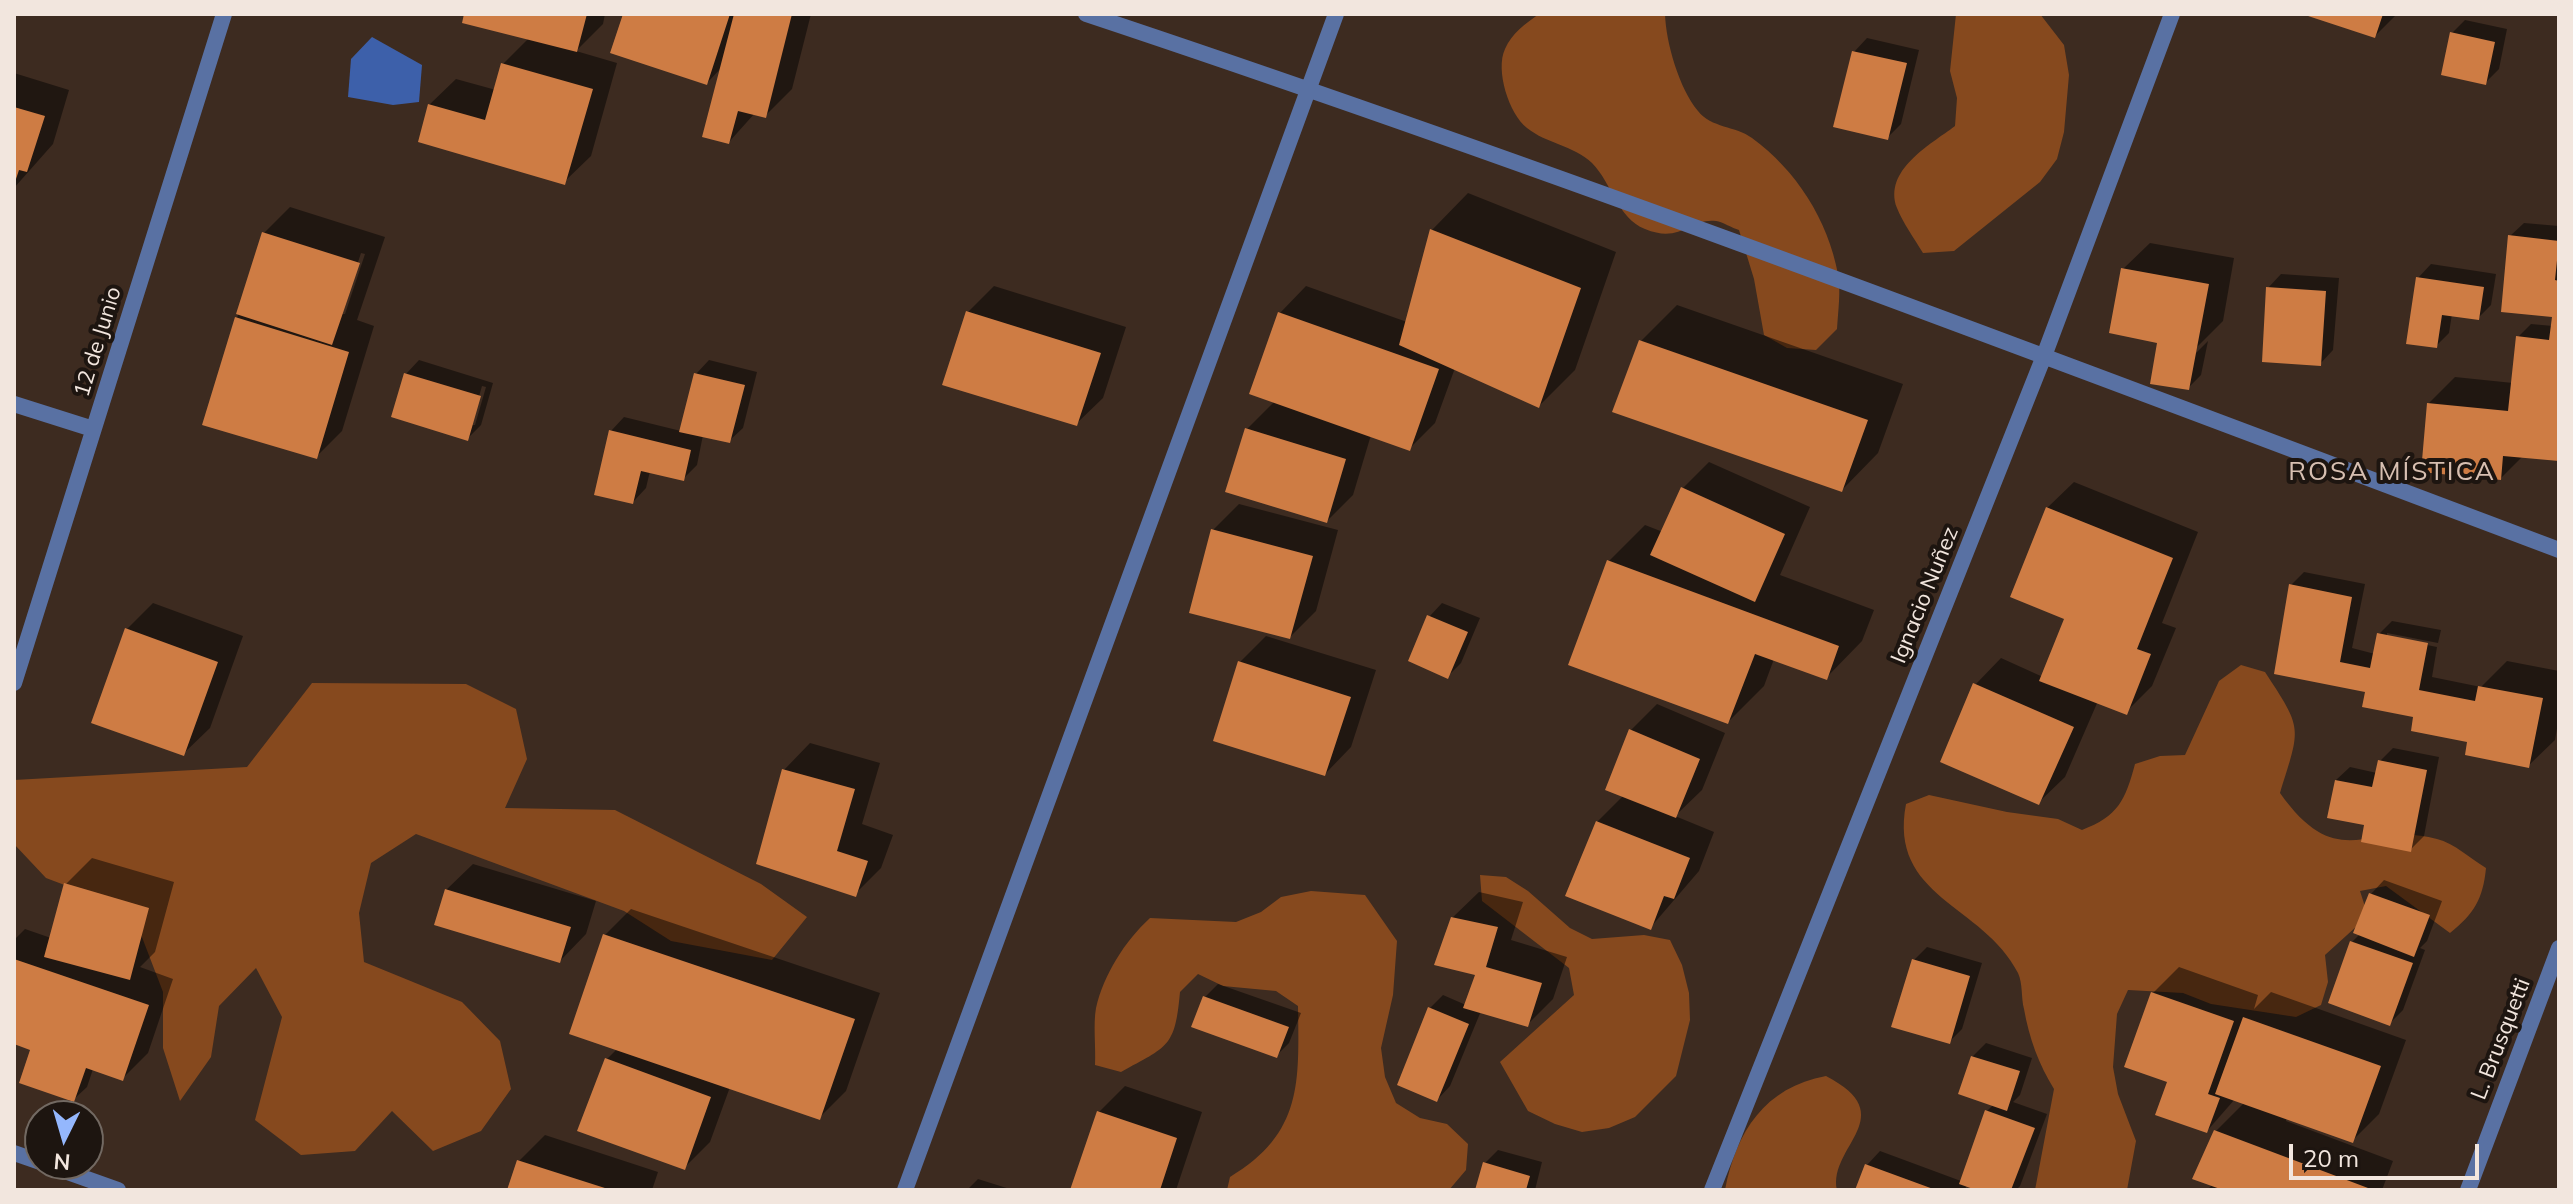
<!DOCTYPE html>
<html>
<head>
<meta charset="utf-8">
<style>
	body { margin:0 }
	#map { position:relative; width:2573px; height:1204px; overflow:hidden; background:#3d2b20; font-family:Mulish,sans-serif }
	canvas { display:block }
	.frame { position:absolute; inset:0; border:16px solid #f2e6de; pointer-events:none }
	.north { position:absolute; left:24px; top:1100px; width:80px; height:80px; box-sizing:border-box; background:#1d1510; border:2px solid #726962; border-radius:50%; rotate:185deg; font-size:22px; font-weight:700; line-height:32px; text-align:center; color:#f2e6de }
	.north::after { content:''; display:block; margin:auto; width:28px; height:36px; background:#94b7fd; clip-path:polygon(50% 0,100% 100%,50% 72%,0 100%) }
	.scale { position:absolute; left:2289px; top:1144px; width:190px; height:36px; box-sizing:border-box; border:4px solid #f2e6de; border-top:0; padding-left:10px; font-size:24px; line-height:28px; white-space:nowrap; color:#f2e6de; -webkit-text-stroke:6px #1d1510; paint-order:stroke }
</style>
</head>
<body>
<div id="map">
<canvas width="2573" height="1204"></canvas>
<div class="frame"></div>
<div class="north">N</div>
<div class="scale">20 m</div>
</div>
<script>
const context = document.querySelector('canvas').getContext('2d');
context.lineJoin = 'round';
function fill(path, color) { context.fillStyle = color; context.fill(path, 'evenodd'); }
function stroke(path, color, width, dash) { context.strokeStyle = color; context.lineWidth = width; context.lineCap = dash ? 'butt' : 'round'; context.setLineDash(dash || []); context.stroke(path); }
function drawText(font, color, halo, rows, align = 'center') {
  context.font = font + ' Mulish,sans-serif'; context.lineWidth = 8; context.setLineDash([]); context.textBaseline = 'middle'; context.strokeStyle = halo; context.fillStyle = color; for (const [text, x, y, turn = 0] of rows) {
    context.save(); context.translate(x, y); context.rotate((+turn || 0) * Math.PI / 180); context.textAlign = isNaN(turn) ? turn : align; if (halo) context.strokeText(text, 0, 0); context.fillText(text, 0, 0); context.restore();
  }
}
const forest = new Path2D(`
	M 1539,14 L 1665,14 C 1666,43 1679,88 1698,111 C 1711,128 1736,126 1752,138 C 1796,170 1828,220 1838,274 C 1841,291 1838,311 1837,329 L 1816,350 L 1787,348 L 1764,335 L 1754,279 L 1739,230 C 1732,228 1723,222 1716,221 C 1689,218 1681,244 1645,229 C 1617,218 1612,183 1592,163 C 1573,145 1547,144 1527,128 C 1509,114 1495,70 1505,49 C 1512,33 1525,24 1539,14 Z
	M 1956,14 L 2040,14 L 2064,45 L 2069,75 L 2064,132 L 2057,159 L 2040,182 L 1954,251 L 1923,253 C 1914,238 1903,223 1897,208 C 1883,170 1930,145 1955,126 L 1957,98 L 1950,71 Z
	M 2241,665 L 2265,672 C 2303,730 2301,726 2280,793 C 2339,876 2368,820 2437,839 C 2454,843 2471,859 2486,868 C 2483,899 2474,914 2450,933 L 2386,886 L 2360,891 L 2368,916 L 2325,955 L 2328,982 L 2321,1005 L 2296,1017 L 2211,1004 L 2183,993 L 2128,990 L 2117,1014 L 2113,1067 L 2118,1094 L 2136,1141 L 2127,1190 L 2035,1190 L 2054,1089 C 2039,1065 2029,1038 2024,1009 C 2021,998 2023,984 2018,973 C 1983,904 1888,898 1906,804 L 1929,795 L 2007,812 L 2058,819 L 2082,830 C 2118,816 2125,801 2135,764 L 2160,756 L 2185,755 L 2219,681 Z
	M 312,683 L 466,684 L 516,709 L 527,759 L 505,808 L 615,810 L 761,884 L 807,917 L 772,960 L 671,941 L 624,911 L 416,834 L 371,863 L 359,913 L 364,962 L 462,1002 L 500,1041 L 511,1089 L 481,1131 L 433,1151 L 392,1111 L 355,1151 L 301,1155 L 255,1120 L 282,1017 L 256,968 L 219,1006 L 211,1057 L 180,1101 L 163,1048 L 163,992 L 140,932 L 99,898 L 46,878 L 14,844 L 14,780 L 247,767 Z
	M 1480,875 L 1506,877 L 1528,891 L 1570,928 L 1592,939 L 1644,935 L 1670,940 L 1682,965 L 1689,993 L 1690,1020 L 1676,1076 L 1635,1117 L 1609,1128 L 1582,1132 L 1555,1124 L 1528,1111 L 1500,1062 L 1574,995 L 1569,968 L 1482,901 Z
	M 1311,891 L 1365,895 L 1397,941 L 1393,995 L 1381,1048 L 1385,1077 L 1396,1103 L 1420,1118 L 1447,1124 L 1468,1144 L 1466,1170 L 1449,1190 L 1227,1190 L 1230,1177 C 1303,1133 1299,1082 1298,1006 L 1276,991 L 1223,986 L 1198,974 L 1180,992 C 1175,1048 1168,1046 1121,1072 L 1095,1065 C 1096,1047 1093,1025 1096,1008 C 1104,974 1125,941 1150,918 L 1236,922 L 1261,912 L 1281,897 Z
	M 1826,1076 C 1903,1116 1828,1146 1837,1190 L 1725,1190 C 1736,1132 1765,1087 1826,1076 Z`);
const water = new Path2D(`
	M 372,37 L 422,65 L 419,102 L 393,105 L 348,97 L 351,59 Z`);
const shadow = new Path2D(`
	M 466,14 L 605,14 L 603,24 L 576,51 L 617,63 L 591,156 L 564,182 L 429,105 L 456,79 L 496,90 L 503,64 L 529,38 Z
	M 625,14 L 811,14 L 792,89 L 766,115 L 755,113 L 729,142 L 722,67 L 707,83 Z
	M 2306,14 L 2397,14 L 2375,36 Z
	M 2465,20 L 2507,29 L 2499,69 L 2485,83 L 2452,33 Z
	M 1867,38 L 1919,50 L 1901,124 L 1888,137 L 1854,52 Z
	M 14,73 L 69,90 L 53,144 L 14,188 Z
	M 1468,193 L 1616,252 L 1575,370 L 1539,406 L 1455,368 L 1435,423 L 1409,449 L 1371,435 L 1353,495 L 1327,521 L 1247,429 L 1275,401 L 1252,392 L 1280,313 L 1306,286 L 1407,322 L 1432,230 Z
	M 290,207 L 385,237 L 357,320 L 374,326 L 342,431 L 316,457 L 237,318 L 264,233 ZM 361,253 L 365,254 L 345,314 L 341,314 Z
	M 2524,223 L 2559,226 L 2559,459 L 2523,456 L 2501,478 L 2429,403 L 2455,377 L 2513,383 L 2518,337 L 2531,324 L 2553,326 L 2554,315 L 2510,236 Z
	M 2150,243 L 2234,258 L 2223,321 L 2195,349 L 2195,354 L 2208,341 L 2201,375 L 2188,388 L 2123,269 Z
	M 2431,264 L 2496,274 L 2491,305 L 2478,318 L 2452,314 L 2449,333 L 2436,346 L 2418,278 Z
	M 2281,274 L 2339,278 L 2333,350 L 2320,364 L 2268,288 Z
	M 994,286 L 1126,327 L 1103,398 L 1076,424 L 968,312 Z
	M 1677,305 L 1903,384 L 1878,453 L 1842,490 L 1641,341 Z
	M 419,360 L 493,383 L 481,425 L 468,438 L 406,374 ZM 482,386 L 486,387 L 475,425 L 471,425 Z
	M 709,360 L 757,372 L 743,428 L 729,441 L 703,435 L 697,465 L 684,478 L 650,471 L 646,488 L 633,502 L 611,431 L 624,417 L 681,431 L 696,374 Z
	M 1709,462 L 1810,507 L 1780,575 L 1874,610 L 1862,641 L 1826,678 L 1774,659 L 1764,686 L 1728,722 L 1609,561 L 1645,525 L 1663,532 L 1682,489 Z
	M 2074,482 L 2198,532 L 2162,623 L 2176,628 L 2152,686 L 2126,712 L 2098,701 L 2065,777 L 2038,803 L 1975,685 L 2001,658 L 2043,677 L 2066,618 L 2047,508 Z
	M 1239,504 L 1338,530 L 1316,611 L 1290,637 L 1213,530 Z
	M 2304,572 L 2365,584 L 2352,648 L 2375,654 L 2379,634 L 2392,621 L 2441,630 L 2438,643 L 2387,633 L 2387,637 L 2437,647 L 2432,677 L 2481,687 L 2507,661 L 2559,671 L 2559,717 L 2555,740 L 2528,766 L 2368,691 L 2276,672 L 2291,585 Z
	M 153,603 L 243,636 L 210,728 L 183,754 L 126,630 Z
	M 1442,603 L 1480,618 L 1461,663 L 1448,676 L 1429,617 Z
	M 1266,636 L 1376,670 L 1351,747 L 1325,774 L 1240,662 Z
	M 1657,704 L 1725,733 L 1702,790 L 1675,816 L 1714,832 L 1699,871 L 1650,928 L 1597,822 L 1624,795 L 1630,731 Z
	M 810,743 L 880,763 L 862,824 L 893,835 L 881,868 L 855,894 L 758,862 L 784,770 Z
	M 2393,748 L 2439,757 L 2424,836 L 2410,850 L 2367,824 L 2336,780 L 2350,767 L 2377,773 L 2380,761 Z
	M 92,858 L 174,882 L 155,952 L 140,967 L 173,979 L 148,1053 L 122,1079 L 93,1069 L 87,1087 L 73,1100 L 35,1049 L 14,1042 L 14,940 L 25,929 L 51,938 L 66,884 Z
	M 473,864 L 596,901 L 586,934 L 560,961 L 446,890 Z
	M 2384,880 L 2442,901 L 2427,941 L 2420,948 L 2425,950 L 2403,1010 L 2390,1023 L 2352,942 L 2360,934 L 2371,894 Z
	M 1479,892 L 1523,902 L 1511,940 L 1567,957 L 1553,999 L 1527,1025 L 1481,1011 L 1450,1086 L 1437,1100 L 1430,1008 L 1443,995 L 1466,1005 L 1478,974 L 1452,918 Z
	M 631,909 L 880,993 L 846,1091 L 819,1118 L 730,1087 L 710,1142 L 684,1168 L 607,1059 L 617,1049 L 605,935 Z
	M 1927,947 L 1982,963 L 1962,1029 L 1949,1042 L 1914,960 Z
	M 2179,967 L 2258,995 L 2254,1009 L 2271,992 L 2406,1040 L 2379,1114 L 2352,1141 L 2287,1117 L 2286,1121 L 2393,1161 L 2382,1190 L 2207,1190 L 2213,1184 L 2216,1131 L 2245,1102 L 2235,1099 L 2207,1131 L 2169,1081 L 2153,993 Z
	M 1218,984 L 1301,1013 L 1289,1043 L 1276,1056 L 1205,997 Z
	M 1986,1043 L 2032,1058 L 2020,1095 L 2013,1102 L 2047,1114 L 2020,1186 L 2016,1190 L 1982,1190 L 1967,1185 L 1965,1190 L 1857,1190 L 1867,1165 L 1880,1151 L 1961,1181 L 1987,1111 L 1994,1104 L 1972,1057 Z
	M 1125,1086 L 1202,1112 L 1176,1190 L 1072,1190 L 1099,1112 Z
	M 545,1135 L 658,1172 L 652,1190 L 509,1190 L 519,1161 Z
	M 1498,1150 L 1542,1162 L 1535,1190 L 1477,1190 L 1485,1163 Z
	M 978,1179 L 1013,1190 L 967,1190 Z`);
const building = new Path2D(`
	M 464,14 L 587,14 L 577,52 L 462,23 Z
	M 623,14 L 730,14 L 707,85 L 610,53 Z
	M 734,14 L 792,14 L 766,118 L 738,111 L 729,144 L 702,137 Z
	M 2302,14 L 2383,14 L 2375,38 Z
	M 2450,32 L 2495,42 L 2486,85 L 2441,75 Z
	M 1852,51 L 1907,63 L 1888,140 L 1833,127 Z
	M 501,63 L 593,89 L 565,185 L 418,142 L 428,104 L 485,120 Z
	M 14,107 L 45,116 L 27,172 L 19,170 L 15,182 Z
	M 1430,229 L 1581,288 L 1539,408 L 1399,345 Z
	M 262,232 L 360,263 L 332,345 L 236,314 Z
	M 2508,235 L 2559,241 L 2555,280 L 2559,281 L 2559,461 L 2503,456 L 2501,480 L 2421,472 L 2427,403 L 2508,411 L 2516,336 L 2549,340 L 2552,317 L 2501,312 Z
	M 2121,268 L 2209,284 L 2189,390 L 2150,384 L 2157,343 L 2109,333 Z
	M 2416,277 L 2484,287 L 2479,320 L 2442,315 L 2437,348 L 2406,344 Z
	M 2266,287 L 2326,291 L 2321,366 L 2262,362 Z
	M 966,311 L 1101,353 L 1077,426 L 942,385 Z
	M 1278,312 L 1439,369 L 1410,451 L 1249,394 Z
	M 235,317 L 349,352 L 317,459 L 202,425 Z
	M 1639,340 L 1868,420 L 1842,492 L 1612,412 Z
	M 404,373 L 481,396 L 468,441 L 391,417 Z
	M 694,373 L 745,385 L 730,443 L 679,432 Z
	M 1245,428 L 1346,459 L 1327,523 L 1225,492 Z
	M 609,430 L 691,450 L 684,481 L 641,471 L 633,504 L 594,495 Z
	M 1681,487 L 1785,534 L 1755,602 L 1650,555 Z
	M 2046,507 L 2173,558 L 2137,649 L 2151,654 L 2127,715 L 2039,681 L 2064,619 L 2010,597 Z
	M 1211,529 L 1313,556 L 1290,639 L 1189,613 Z
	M 1607,560 L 1839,646 L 1827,680 L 1755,654 L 1728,724 L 1568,665 Z
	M 2289,584 L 2352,597 L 2340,662 L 2370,668 L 2377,633 L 2428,643 L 2419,690 L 2475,701 L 2478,686 L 2543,698 L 2529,768 L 2465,755 L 2467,742 L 2411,731 L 2413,717 L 2362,707 L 2365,692 L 2274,674 Z
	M 1427,615 L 1468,632 L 1448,679 L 1408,661 Z
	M 125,628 L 218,662 L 184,756 L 91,723 Z
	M 1238,661 L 1351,697 L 1325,776 L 1213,741 Z
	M 1973,683 L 2074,727 L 2039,805 L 1940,762 Z
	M 1629,729 L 1700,759 L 1676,818 L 1605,790 Z
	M 2378,760 L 2427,770 L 2411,852 L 2361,842 L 2364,825 L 2327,818 L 2335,780 L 2372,787 Z
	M 782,769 L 855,789 L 837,851 L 868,861 L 856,897 L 756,864 Z
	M 1596,821 L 1690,858 L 1674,899 L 1664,896 L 1651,930 L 1565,896 Z
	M 64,883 L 149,908 L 130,980 L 44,957 Z
	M 445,889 L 571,927 L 560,963 L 434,925 Z
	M 2369,893 L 2430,915 L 2414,957 L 2353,933 Z
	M 1451,917 L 1498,927 L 1486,967 L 1542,983 L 1528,1027 L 1463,1008 L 1475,975 L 1434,965 Z
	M 603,934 L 855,1019 L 820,1120 L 569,1034 Z
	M 2350,941 L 2413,963 L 2390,1026 L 2328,1003 Z
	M 14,959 L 149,1005 L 123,1081 L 86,1068 L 74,1102 L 19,1083 L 30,1050 L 14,1044 Z
	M 1912,959 L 1970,976 L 1950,1044 L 1891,1027 Z
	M 2151,992 L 2234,1021 L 2208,1094 L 2220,1098 L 2207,1133 L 2155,1115 L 2167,1082 L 2124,1067 Z
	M 1203,996 L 1289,1027 L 1277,1058 L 1191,1027 Z
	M 1428,1007 L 1469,1024 L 1437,1102 L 1397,1085 Z
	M 2243,1017 L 2381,1066 L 2353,1143 L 2215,1094 Z
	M 1971,1056 L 2020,1071 L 2007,1111 L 1958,1094 Z
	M 605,1058 L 711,1097 L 685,1170 L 577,1131 Z
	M 1985,1110 L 2035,1128 L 2011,1190 L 1976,1190 L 1959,1184 Z
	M 1097,1111 L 1177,1138 L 1160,1190 L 1070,1190 Z
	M 2214,1130 L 2368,1188 L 2223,1190 L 2192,1179 Z
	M 517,1160 L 608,1189 L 607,1190 L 507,1190 Z
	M 1483,1162 L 1530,1176 L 1526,1190 L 1475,1190 Z
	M 1865,1164 L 1936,1190 L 1855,1190 Z`);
const street = new Path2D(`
	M 1086,14 C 1582,179 2070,366 2559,550
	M 14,404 L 93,429
	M 14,683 L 224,14
	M 14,1153 L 40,1162
	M 45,1164 L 118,1190
	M 905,1190 L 1336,14
	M 1712,1190 L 2044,356 L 2172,14
	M 2468,1190 L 2559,948`);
const streetNames = [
	["12 de Junio",98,342,-73],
	["Ignacio Nuñez",1925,595,-68],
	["L. Brusquetti",2501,1039,-69]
];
const quarterNames = [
	["ROSA MÍSTICA",2392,472]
];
fill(forest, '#86491e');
fill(water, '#3d60aa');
fill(shadow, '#0007');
fill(building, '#ce7c44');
stroke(street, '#5971a3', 16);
drawText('22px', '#f2e6de', '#1d1510', streetNames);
context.letterSpacing = '2px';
drawText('26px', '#d7bfb1', '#1d1510', quarterNames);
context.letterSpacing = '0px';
</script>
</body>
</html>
